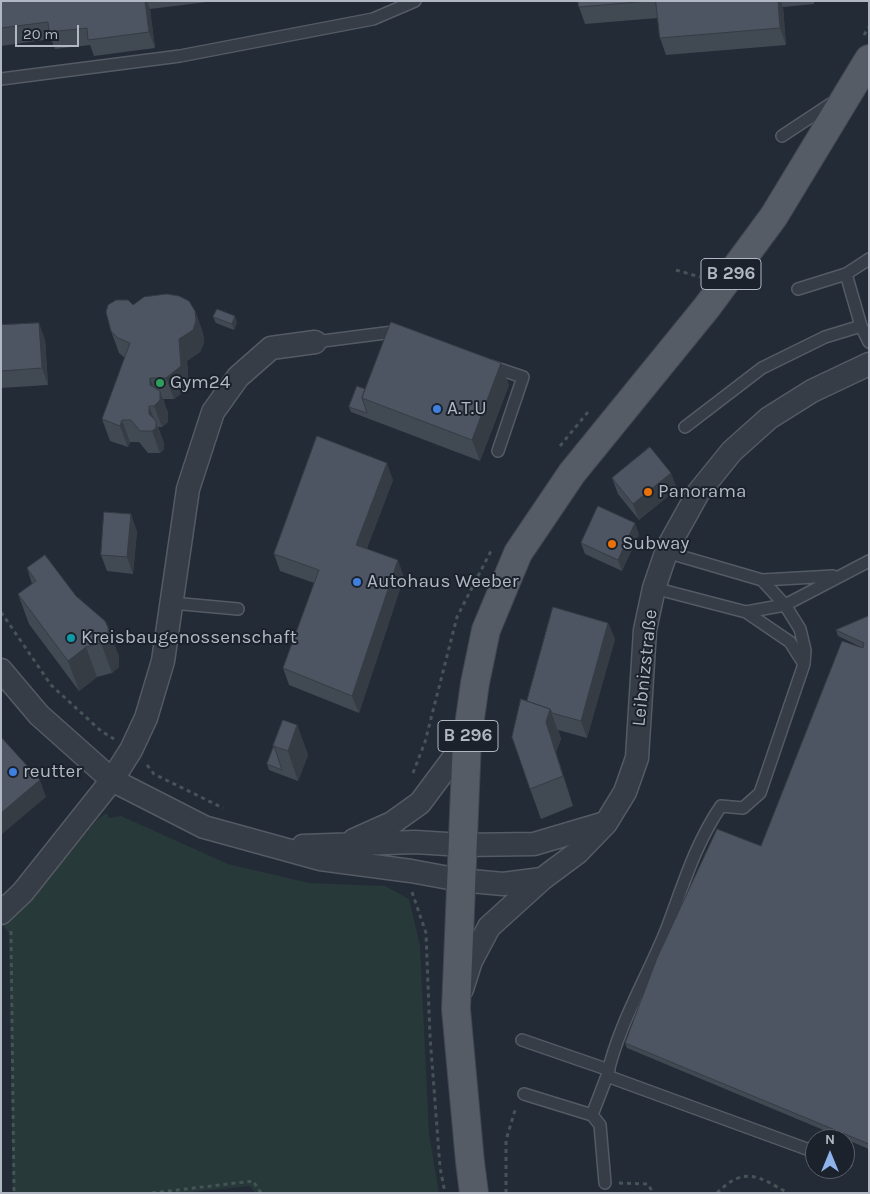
<!DOCTYPE html>
<html>
<head>
<meta charset="utf-8">
<style>
	body { margin:0 }
	#map { position:relative; width:870px; height:1194px; overflow:hidden; background:#232b36; font-family:Karla,sans-serif }
	canvas { display:block }
	.frame { position:absolute; inset:0; border:2px solid #b1b8c3; pointer-events:none }
	.north { position:absolute; left:805px; top:1129px; width:50px; height:50px; box-sizing:border-box; background:#1c222b; border:1px solid #585e68; border-radius:50%; rotate:0deg; font-size:14px; font-weight:700; line-height:20px; text-align:center; color:#b1b8c3 }
	.north::after { content:''; display:block; margin:auto; width:18px; height:22px; background:#8eb2eb; clip-path:polygon(50% 0,100% 100%,50% 72%,0 100%) }
	.scale { position:absolute; left:15px; top:25px; width:64px; height:22px; box-sizing:border-box; border:2px solid #b1b8c3; border-top:0; padding-left:6px; font-size:15px; line-height:18px; white-space:nowrap; color:#b1b8c3; -webkit-text-stroke:4px #1c222b; paint-order:stroke }
</style>
</head>
<body>
<div id="map">
<canvas width="870" height="1194"></canvas>
<div class="frame"></div>
<div class="north">N</div>
<div class="scale">20 m</div>
</div>
<script>
const context = document.querySelector('canvas').getContext('2d');
context.lineJoin = 'round';
function fill(path, color) { context.fillStyle = color; context.fill(path, 'evenodd'); }
function stroke(path, color, width, dash) { context.strokeStyle = color; context.lineWidth = width; context.lineCap = dash ? 'butt' : 'round'; context.setLineDash(dash || []); context.stroke(path); }
function drawText(font, color, halo, rows, align = 'center') {
  context.font = font + ' Karla,sans-serif'; context.lineWidth = 4; context.setLineDash([]); context.textBaseline = 'middle'; context.strokeStyle = halo; context.fillStyle = color; for (const [text, x, y, turn = 0] of rows) {
    context.save(); context.translate(x, y); context.rotate((+turn || 0) * Math.PI / 180); context.textAlign = isNaN(turn) ? turn : align; if (halo) context.strokeText(text, 0, 0); context.fillText(text, 0, 0); context.restore();
  }
}
const green = new Path2D(`
	M 107,813 L 109,818 L 121,816 L 228,864 L 309,883 L 385,886 L 409,899 L 420,946 L 429,1134 L 439,1193 L 255,1193 L 250,1186 L 183,1193 L 13,1193 L 9,933 L 1,923 L 32,899 L 98,819 Z`);
const path = new Path2D(`
	M 864,35 L 869,27
	M 676,270 L 700,277
	M 560,446 L 588,412
	M 1,612 L 51,685 L 101,731 L 114,739
	M 147,765 L 154,774 L 223,808
	M 413,773 L 425,742 L 457,617 L 492,549
	M 412,892 L 426,933 L 430,1036 L 440,1167 L 445,1193
	M 11,931 L 14,1193
	M 619,1183 L 648,1184 L 653,1193
	M 152,1193 L 253,1181 L 261,1193
	M 506,1193 L 506,1140 L 516,1107
	M 717,1193 C 745,1165 759,1177 788,1193`);
const service = new Path2D(`
	M 1,79 L 180,56 L 373,19 L 415,1
	M 782,136 L 835,101
	M 846,274 L 869,259
	M 798,289 L 846,274 L 861,326 L 869,342
	M 315,342 L 393,332 L 400,334
	M 490,366 L 523,377 L 498,451
	M 685,427 L 762,368 L 825,337 L 861,326
	M 762,580 L 833,576
	M 654,588 L 746,612 L 785,605 L 869,561
	M 172,603 L 238,609
	M 746,612 L 790,642 L 804,664
	M 522,1040 L 609,1070
	M 607,1076 C 619,1023 647,978 667,928 C 683,886 695,844 721,806 L 743,808 L 760,793 L 804,664 L 805,650 L 800,629 L 785,605 L 762,580 L 666,552
	M 524,1094 L 592,1115 L 607,1076 L 815,1152
	M 592,1115 L 600,1125 L 605,1183
	M 845,1163 L 846,1163`);
const minor = new Path2D(`
	M 1,670 L 39,715 L 112,780 L 204,827 L 320,859 L 411,871 L 460,880 L 503,884 L 542,879 L 577,853 L 606,823 L 625,792 L 637,758 L 645,630 L 654,588 L 668,547 L 698,493 L 732,451 L 769,418 L 812,391 L 869,364
	M 354,840 L 392,823 L 420,803 L 467,740
	M 303,846 L 415,842 L 463,845 L 534,844 L 605,823
	M 1,913 L 23,892 L 112,780 L 131,750 L 146,718 L 163,661 L 188,489 L 213,412 L 238,377 L 271,348 L 315,342
	M 462,989 L 471,961 L 489,927 L 542,879`);
const primary = new Path2D(`
	M 474,1193 L 470,1162 L 456,1009 L 467,740 L 475,683 L 486,630 L 518,553 L 572,473 L 707,307 L 774,216 L 869,59`);
const wall = new Path2D(`
	M 1,1 L 215,1 L 150,9 L 155,48 L 94,56 L 90,45 L 55,49 L 51,39 L 1,46 Z
	M 578,1 L 814,1 L 814,4 L 783,7 L 786,45 L 666,55 L 660,38 L 658,18 L 585,24 L 579,7 Z
	M 133,305 L 195,311 L 203,333 L 204,343 L 200,352 L 187,361 L 189,387 L 174,399 L 163,399 L 168,413 L 168,422 L 162,427 L 158,427 L 164,443 L 164,449 L 160,453 L 148,453 L 139,442 L 130,442 L 128,447 L 110,441 L 102,419 L 125,358 L 119,353 L 111,331 Z
	M 213,317 L 237,322 L 234,330 L 216,323 Z
	M 1,325 L 45,339 L 48,385 L 1,388 Z
	M 509,385 L 480,461 L 351,412 L 349,407 L 365,389 Z
	M 671,473 L 677,489 L 639,520 L 618,494 L 612,478 Z
	M 393,480 L 367,548 L 404,577 L 359,713 L 289,685 L 283,668 L 314,583 L 280,571 L 274,554 Z
	M 137,531 L 133,574 L 107,571 L 101,555 Z
	M 639,534 L 622,571 L 585,554 L 581,543 Z
	M 27,568 L 76,596 L 108,627 L 119,657 L 119,667 L 112,673 L 97,677 L 79,691 L 29,624 L 18,594 L 32,584 Z
	M 869,616 L 869,1149 L 627,1048 L 625,1043 L 761,846 L 863,648 L 838,636 L 836,630 Z
	M 608,623 L 615,639 L 587,738 L 558,730 L 561,739 L 556,752 L 573,806 L 541,819 L 530,789 L 527,701 Z
	M 283,720 L 297,725 L 308,755 L 298,781 L 269,770 L 267,764 Z`);
const shadedWall = new Path2D(`
	M 145,1 L 147,1 L 150,9 L 155,48 L 149,32 Z
	M 778,1 L 781,1 L 783,7 L 786,45 L 780,28 Z
	M 195,311 L 203,333 L 204,343 L 200,352 L 187,361 L 189,387 L 174,399 L 166,378 L 179,339 Z
	M 235,316 L 237,322 L 234,330 L 232,324 Z
	M 39,323 L 45,339 L 48,385 L 42,368 Z
	M 501,363 L 509,385 L 480,461 L 472,440 Z
	M 150,378 L 158,399 L 160,391 L 168,413 L 168,422 L 162,427 L 154,406 L 150,385 Z
	M 149,406 L 164,443 L 164,449 L 160,453 L 152,431 L 149,414 Z
	M 122,420 L 130,442 L 128,447 L 120,426 Z
	M 387,463 L 393,480 L 362,561 L 356,545 Z
	M 671,473 L 677,489 L 639,520 L 633,504 Z
	M 131,514 L 137,531 L 133,574 L 127,557 Z
	M 635,523 L 639,534 L 622,571 L 618,560 Z
	M 398,560 L 404,577 L 359,713 L 352,696 Z
	M 608,623 L 615,639 L 587,738 L 581,721 Z
	M 108,627 L 119,657 L 119,667 L 112,673 L 101,643 Z
	M 86,647 L 97,677 L 79,691 L 68,661 Z
	M 550,709 L 561,739 L 556,752 L 573,806 L 563,776 L 546,722 Z
	M 297,725 L 308,755 L 298,781 L 288,751 Z
	M 40,780 L 46,797 L 1,835 L 1,813 Z`);
const building = new Path2D(`
	M 1,1 L 145,1 L 149,32 L 88,40 L 87,28 L 49,32 L 48,22 L 1,28 Z
	M 578,1 L 649,1 L 579,7 Z
	M 656,1 L 778,1 L 780,28 L 660,38 Z
	M 167,294 L 179,296 L 189,301 L 195,311 L 196,321 L 193,330 L 179,339 L 181,366 L 166,378 L 150,378 L 150,385 L 160,391 L 160,400 L 154,406 L 149,406 L 149,414 L 156,421 L 156,428 L 152,431 L 140,431 L 131,420 L 122,420 L 120,426 L 102,419 L 130,343 L 118,338 L 111,331 L 106,312 L 108,305 L 116,300 L 128,300 L 133,305 L 144,297 Z
	M 217,309 L 235,316 L 232,324 L 213,317 Z
	M 391,322 L 501,363 L 472,440 L 362,398 Z
	M 39,323 L 42,368 L 1,371 L 1,325 Z
	M 357,386 L 365,389 L 362,398 L 367,413 L 349,407 Z
	M 317,436 L 387,463 L 356,545 L 398,560 L 352,696 L 283,668 L 319,570 L 274,554 Z
	M 650,447 L 671,473 L 633,504 L 612,478 Z
	M 598,506 L 635,523 L 618,560 L 581,543 Z
	M 104,512 L 131,514 L 127,557 L 101,555 Z
	M 45,555 L 76,596 L 105,621 L 108,627 L 108,637 L 101,643 L 86,647 L 68,661 L 18,594 L 36,581 L 27,568 Z
	M 553,607 L 608,623 L 581,721 L 552,713 L 550,709 L 527,701 Z
	M 869,616 L 869,1144 L 625,1043 L 657,958 L 717,829 L 761,846 L 842,641 L 863,648 L 864,643 L 836,630 Z
	M 521,699 L 550,709 L 546,722 L 563,776 L 530,789 L 512,737 Z
	M 283,720 L 297,725 L 288,751 L 273,746 Z
	M 1,737 L 40,780 L 1,813 Z
	M 274,746 L 282,770 L 267,764 Z`);
const markers = [
	[160,383,5,"#2e9e5b"],
	[437,409,5,"#3f7fe0"],
	[648,492,5,"#e8710a"],
	[612,544,5,"#e8710a"],
	[357,582,5,"#3f7fe0"],
	[71,638,5,"#0f9aa8"],
	[13,772,5,"#3f7fe0"]
];
const shields = [
	[731,274,60],
	[468,736,60]
];
const shieldNames = [
	["B 296",731,274],
	["B 296",468,736]
];
const poiNames = [
	["Gym24",170,383],
	["A.T.U",447,409],
	["Panorama",658,492],
	["Subway",622,544],
	["Autohaus Weeber",367,582],
	["Kreisbaugenossenschaft",81,638],
	["reutter",23,772]
];
const streetNames = [
	["Leibnizstraße",645,668,-84]
];
fill(green, '#283939');
stroke(service, '#545b64', 14);
stroke(minor, '#545b64', 25);
stroke(primary, '#404650', 30);
stroke(path, '#455456', 3, [4, 4]);
stroke(service, '#363d47', 11);
stroke(minor, '#363d47', 22);
stroke(primary, '#555c66', 28);
fill(wall, '#414953');
fill(shadedWall, '#353c44');
fill(building, '#4c5561');
stroke(building, '#353c44', 1);
for (const [x, y, r, color] of markers) { const dot = new Path2D(); dot.arc(x, y, r, 0, 2 * Math.PI); context.fillStyle = color; context.fill(dot); stroke(dot, '#1c222b', 2); }
for (const [x, y, w] of shields) { const box = new Path2D(); box.roundRect(x - w / 2, y - 15.5, w, 31, 4); context.fillStyle = '#1c222b'; context.fill(box); stroke(box, '#b1b8c3', 1); }
drawText('bold 18px', '#b1b8c3', null, shieldNames);
drawText('19px', '#b1b8c3', '#1c222b', poiNames, 'left');
drawText('19px', '#b1b8c3', '#1c222b', streetNames);
</script>
</body>
</html>
